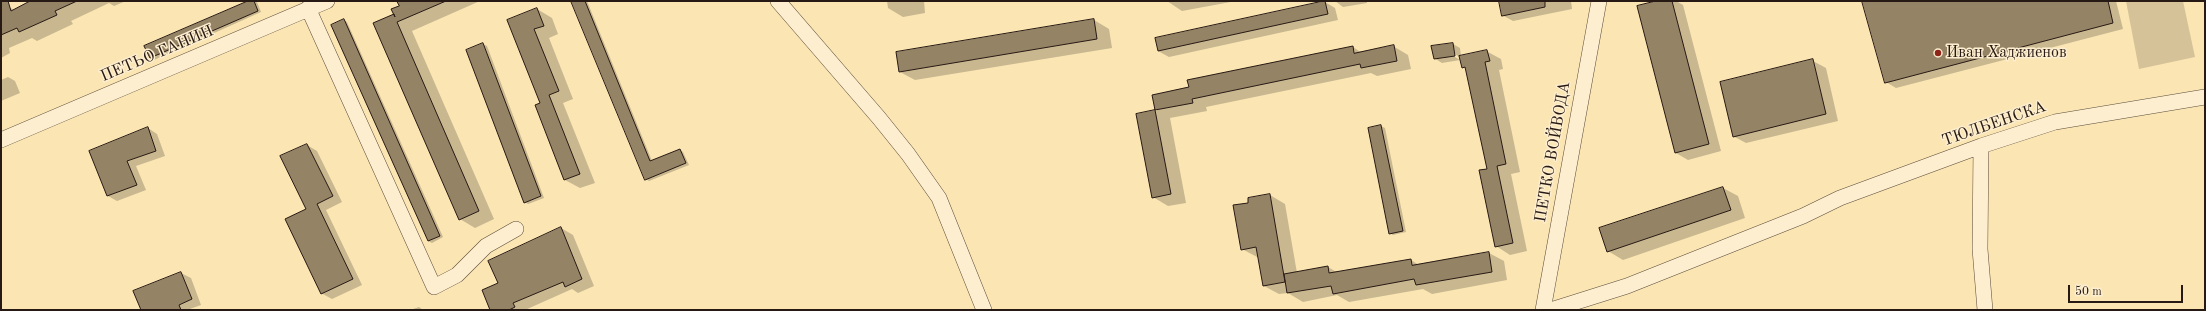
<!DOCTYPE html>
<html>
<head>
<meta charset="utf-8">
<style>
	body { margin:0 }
	#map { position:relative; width:2206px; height:311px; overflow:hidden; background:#fae5b3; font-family:"Old Standard TT",serif }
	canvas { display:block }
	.frame { position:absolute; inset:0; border:2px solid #271913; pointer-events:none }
	.scale { position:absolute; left:2068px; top:285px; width:115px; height:18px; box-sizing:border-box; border:2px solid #271913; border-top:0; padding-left:5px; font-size:12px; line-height:14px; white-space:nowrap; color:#271913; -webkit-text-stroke:3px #fceece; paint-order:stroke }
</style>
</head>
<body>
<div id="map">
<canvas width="2206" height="311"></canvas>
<div class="frame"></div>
<div class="scale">50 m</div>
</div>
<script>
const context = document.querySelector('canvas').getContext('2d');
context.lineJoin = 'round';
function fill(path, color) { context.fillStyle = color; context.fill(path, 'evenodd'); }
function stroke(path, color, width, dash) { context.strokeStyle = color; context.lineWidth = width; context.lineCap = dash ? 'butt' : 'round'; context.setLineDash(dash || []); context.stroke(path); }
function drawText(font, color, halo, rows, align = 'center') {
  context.font = font + ' "Old Standard TT",serif'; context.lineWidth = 3; context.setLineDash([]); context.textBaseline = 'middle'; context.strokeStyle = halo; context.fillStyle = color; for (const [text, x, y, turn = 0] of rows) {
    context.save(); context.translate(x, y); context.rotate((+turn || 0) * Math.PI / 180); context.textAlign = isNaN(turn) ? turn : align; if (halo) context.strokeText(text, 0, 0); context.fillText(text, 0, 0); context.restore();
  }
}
const green = new Path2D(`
	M 2126,1 L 2183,1 L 2195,57 L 2139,69 Z`);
const shadow = new Path2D(`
	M 32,1 L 126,1 L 114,6 L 109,3 L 71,21 L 73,24 L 37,41 L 32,38 L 9,48 L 10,53 L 1,58 L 1,11 L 9,7 L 14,10 Z
	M 251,1 L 257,2 L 261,12 L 154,60 L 150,58 Z
	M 398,1 L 480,1 L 412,31 L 494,219 L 475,228 L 460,219 L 393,15 L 400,6 Z
	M 572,1 L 587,1 L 652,161 L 680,150 L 683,152 L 689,165 L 649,181 L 646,179 Z
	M 887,1 L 924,1 L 925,13 L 903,17 L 888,8 Z
	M 1167,1 L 1236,1 L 1182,11 Z
	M 1335,1 L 1367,1 L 1367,3 L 1343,7 Z
	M 1500,1 L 1571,1 L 1572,9 L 1513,21 L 1502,15 Z
	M 1660,1 L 1676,1 L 1683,5 L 1721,151 L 1688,160 L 1676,153 Z
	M 1863,1 L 2116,1 L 2123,29 L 1896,88 L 1886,82 Z
	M 1325,2 L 1335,8 L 1338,20 L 1169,57 L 1158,51 Z
	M 537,9 L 552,18 L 558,34 L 549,38 L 573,99 L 563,103 L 595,183 L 580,188 L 565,180 L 536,105 L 541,103 L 508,21 Z
	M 344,20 L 347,22 L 443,237 L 432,243 L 428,241 Z
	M 1094,20 L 1109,29 L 1112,48 L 915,80 L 900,72 Z
	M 483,44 L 487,46 L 544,198 L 528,204 L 525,202 Z
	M 1453,44 L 1460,48 L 1461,57 L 1486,51 L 1501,59 L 1503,69 L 1499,70 L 1520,172 L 1511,174 L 1527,251 L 1510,255 L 1496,246 L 1488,169 L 1467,70 L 1463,67 L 1460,57 L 1451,52 L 1450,54 L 1460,60 L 1442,63 L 1434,58 Z
	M 1393,46 L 1408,55 L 1411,69 L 1377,76 L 1371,73 L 1206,107 L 1207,111 L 1170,118 L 1186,203 L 1168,206 L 1153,197 L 1137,115 L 1157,111 L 1154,95 L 1353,47 L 1362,53 Z
	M 1813,61 L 1826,68 L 1838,121 L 1746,143 L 1733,136 Z
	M 8,77 L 15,81 L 20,93 L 1,101 L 1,80 Z
	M 1381,126 L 1385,128 L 1406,232 L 1393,235 L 1390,233 Z
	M 148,128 L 157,134 L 165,156 L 136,166 L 146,190 L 117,201 L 108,196 L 90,152 Z
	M 307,145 L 317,151 L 342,202 L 326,210 L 362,285 L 332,299 L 321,293 L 307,210 Z
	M 1723,188 L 1738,196 L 1745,218 L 1623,260 L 1608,251 Z
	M 1270,195 L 1285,204 L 1297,273 L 1328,267 L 1338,273 L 1411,260 L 1419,265 L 1489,253 L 1504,261 L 1507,280 L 1432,294 L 1423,289 L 1349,302 L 1337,295 L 1303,302 L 1288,293 L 1279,294 L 1264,286 L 1259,258 L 1242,249 L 1250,203 Z
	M 561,228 L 573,235 L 594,286 L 578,293 L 572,289 L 525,310 L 491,310 Z
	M 181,273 L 191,278 L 201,305 L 187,310 L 142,310 L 134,291 Z
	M 419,307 L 423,310 L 410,310 Z`);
const building = new Path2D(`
	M 1,1 L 8,1 L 11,11 L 30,1 L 77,1 L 55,11 L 57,15 L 19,32 L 17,28 L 1,35 Z
	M 248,1 L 254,1 L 258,11 L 150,58 L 144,46 Z
	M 397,1 L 446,1 L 397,22 L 479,211 L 459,220 L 373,23 L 394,14 L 395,17 L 391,9 L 399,6 Z
	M 571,1 L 585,1 L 650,161 L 680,149 L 686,163 L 645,180 Z
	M 1325,1 L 1328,14 L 1158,51 L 1155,38 Z
	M 1499,1 L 1545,1 L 1545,7 L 1502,16 Z
	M 1656,1 L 1672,1 L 1709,144 L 1675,153 L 1637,6 Z
	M 1862,1 L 2108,1 L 2113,23 L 1885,83 Z
	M 537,8 L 544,26 L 534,29 L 559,91 L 549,95 L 580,174 L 564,180 L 535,105 L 540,103 L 507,20 Z
	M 344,19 L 440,236 L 428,241 L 331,25 Z
	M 1094,19 L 1097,39 L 899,72 L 896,52 Z
	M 483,43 L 541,196 L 524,203 L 466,50 Z
	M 1453,43 L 1455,56 L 1434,59 L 1431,46 Z
	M 1394,45 L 1397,61 L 1361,68 L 1360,64 L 1192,99 L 1193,103 L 1155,110 L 1152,95 L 1189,87 L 1187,80 L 1353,46 L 1354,53 Z
	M 1487,50 L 1490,61 L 1485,62 L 1506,164 L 1497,166 L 1513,243 L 1495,247 L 1479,170 L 1487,169 L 1465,67 L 1462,68 L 1459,56 Z
	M 1813,59 L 1826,114 L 1733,137 L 1720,82 Z
	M 1155,110 L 1171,194 L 1152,198 L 1136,114 Z
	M 1381,125 L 1403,231 L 1389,234 L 1368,128 Z
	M 148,127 L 156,151 L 127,161 L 137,185 L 107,196 L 89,151 Z
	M 307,144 L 333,196 L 317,204 L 353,279 L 321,294 L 285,219 L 306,209 L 280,156 Z
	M 1723,187 L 1731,210 L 1607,252 L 1599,228 Z
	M 1270,194 L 1285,282 L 1263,286 L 1256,247 L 1241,250 L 1233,205 L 1248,203 L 1248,198 Z
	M 561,227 L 582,279 L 565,287 L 563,282 L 513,303 L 515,307 L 509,310 L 490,310 L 482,290 L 498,283 L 488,261 Z
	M 1489,252 L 1492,272 L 1416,285 L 1414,279 L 1333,294 L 1331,286 L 1287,293 L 1284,274 L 1328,266 L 1329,273 L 1411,259 L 1412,265 Z
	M 181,272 L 192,299 L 179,305 L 181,310 L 141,310 L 133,291 Z`);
const minor = new Path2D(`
	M 778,1 L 879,118 L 908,154 L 939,198 L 984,310
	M 308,8 L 434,287 L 457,275 L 486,246 L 516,229
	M 1,140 L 327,1
	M 1981,146 L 1980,249 L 1985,310
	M 1543,310 L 1599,1
	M 1551,310 L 1627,286 L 1803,216 L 1840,198 L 1981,146 L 2055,122 L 2205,97`);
const markers = [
	[1938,53,4,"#8f2418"]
];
const poiNames = [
	["Иван Хаджиенов",1946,53]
];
const streetNames = [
	["ПЕТЬО ГАНИН",157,54,-23],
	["ТЮЛБЕНСКА",1994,124,-19],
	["ПЕТКО ВОЙВОДА",1553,152,-80]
];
fill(green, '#d6c298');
fill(shadow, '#0003');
fill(building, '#958366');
stroke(building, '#271913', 1);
stroke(minor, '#5c4c3b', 16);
stroke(minor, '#fceece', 15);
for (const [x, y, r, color] of markers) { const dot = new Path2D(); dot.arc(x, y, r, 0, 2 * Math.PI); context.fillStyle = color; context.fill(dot); stroke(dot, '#fceece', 1.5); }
drawText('16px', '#271913', '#fceece', poiNames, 'left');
drawText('16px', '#271913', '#fceece', streetNames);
</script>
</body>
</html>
